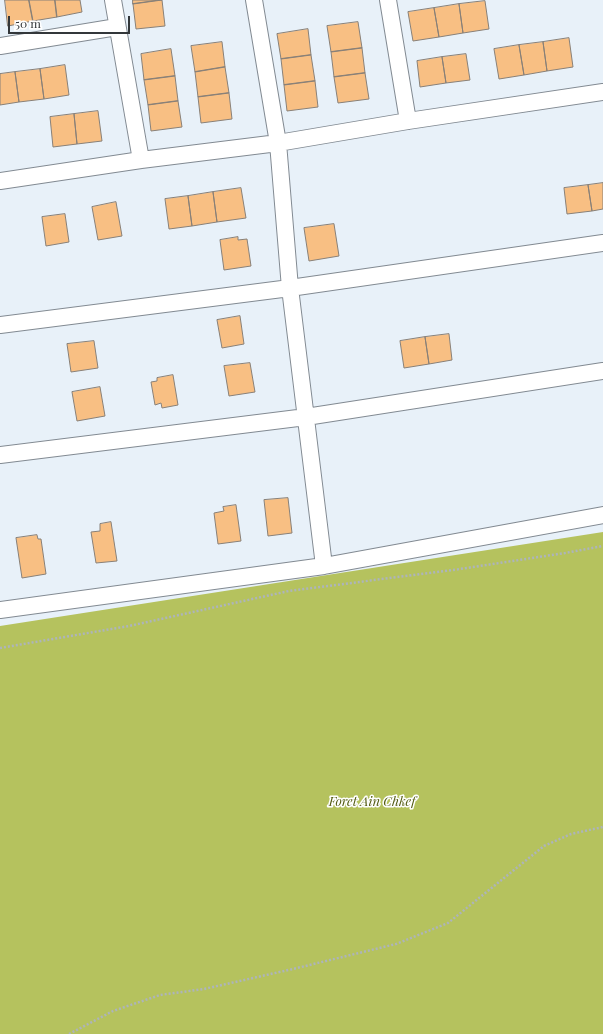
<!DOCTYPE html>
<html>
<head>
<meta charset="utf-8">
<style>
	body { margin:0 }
	#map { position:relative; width:603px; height:1034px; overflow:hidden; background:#e8f1f9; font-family:"Playfair Display",serif }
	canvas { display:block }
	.scale { position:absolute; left:8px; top:16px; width:122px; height:18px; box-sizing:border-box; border:2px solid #33373a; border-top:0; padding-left:5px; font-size:12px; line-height:14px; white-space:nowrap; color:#33373a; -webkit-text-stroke:3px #fff; paint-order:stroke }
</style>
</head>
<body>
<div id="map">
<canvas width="603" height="1034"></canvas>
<div class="scale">50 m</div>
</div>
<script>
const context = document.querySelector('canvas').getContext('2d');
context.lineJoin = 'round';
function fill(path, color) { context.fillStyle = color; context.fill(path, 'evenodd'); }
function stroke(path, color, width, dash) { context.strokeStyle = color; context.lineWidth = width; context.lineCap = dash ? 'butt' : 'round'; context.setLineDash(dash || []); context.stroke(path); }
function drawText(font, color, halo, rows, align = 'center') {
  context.font = font + ' "Playfair Display",serif'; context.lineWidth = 3; context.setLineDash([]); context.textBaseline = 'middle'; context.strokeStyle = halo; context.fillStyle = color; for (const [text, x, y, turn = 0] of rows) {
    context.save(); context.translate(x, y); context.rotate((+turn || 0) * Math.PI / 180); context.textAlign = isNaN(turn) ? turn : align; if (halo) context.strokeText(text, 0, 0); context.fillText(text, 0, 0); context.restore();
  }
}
const forest = new Path2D(`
	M 603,532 L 603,1034 L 0,1034 L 0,626 Z`);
const building = new Path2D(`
	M 5,0 L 29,0 L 33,21 L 8,26 Z
	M 29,0 L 55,0 L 57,17 L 33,21 Z
	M 55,0 L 80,0 L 82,12 L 57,17 Z
	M 133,0 L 162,0 L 133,4 Z
	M 162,0 L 165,26 L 136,29 L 133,4 Z
	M 485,1 L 489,29 L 463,33 L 459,4 Z
	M 459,4 L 463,33 L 439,37 L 434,8 Z
	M 434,8 L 439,37 L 413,41 L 408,12 Z
	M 358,22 L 362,48 L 331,52 L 327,26 Z
	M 308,29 L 311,55 L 281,59 L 277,34 Z
	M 569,38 L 573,67 L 547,71 L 543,42 Z
	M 222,42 L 225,67 L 195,72 L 191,46 Z
	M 543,42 L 547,71 L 524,75 L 519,45 Z
	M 519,45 L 524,75 L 499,79 L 494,49 Z
	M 362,48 L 365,73 L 334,77 L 331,52 Z
	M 171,49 L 175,76 L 144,80 L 141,54 Z
	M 466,54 L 470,80 L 446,83 L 442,57 Z
	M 311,55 L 315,81 L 284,85 L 281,59 Z
	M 442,57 L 446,83 L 420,87 L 417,61 Z
	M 65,65 L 69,95 L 44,99 L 40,69 Z
	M 225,67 L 229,93 L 198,97 L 195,72 Z
	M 40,69 L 44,99 L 19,102 L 15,72 Z
	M 15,72 L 19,102 L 0,105 L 0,74 Z
	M 365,73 L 369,99 L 338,103 L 334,77 Z
	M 175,76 L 178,101 L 148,105 L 144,80 Z
	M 315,81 L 318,107 L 287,111 L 284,85 Z
	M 229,93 L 232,119 L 201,123 L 198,97 Z
	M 178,101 L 182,127 L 151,131 L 148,105 Z
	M 98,111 L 102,141 L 77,144 L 74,114 Z
	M 74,114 L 77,144 L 53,147 L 50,117 Z
	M 603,183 L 603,209 L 592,211 L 588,185 Z
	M 588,185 L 592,211 L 567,214 L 564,188 Z
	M 241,188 L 246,218 L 217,222 L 213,192 Z
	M 213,192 L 217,222 L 192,226 L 188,196 Z
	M 188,196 L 192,226 L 169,229 L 165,199 Z
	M 116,202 L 122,236 L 98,240 L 92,207 Z
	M 65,214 L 69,242 L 46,246 L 42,217 Z
	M 334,224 L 339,256 L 309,261 L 304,228 Z
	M 238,237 L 238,240 L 247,239 L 251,266 L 224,270 L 220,240 Z
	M 240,316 L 244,344 L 222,348 L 217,320 Z
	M 449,334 L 452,360 L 429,364 L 425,337 Z
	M 425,337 L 429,364 L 404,368 L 400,341 Z
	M 94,341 L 98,368 L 71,372 L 67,344 Z
	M 250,363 L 255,392 L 229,396 L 224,366 Z
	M 173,375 L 178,405 L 162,408 L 161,403 L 155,405 L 151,382 L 157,381 L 157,378 Z
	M 100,387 L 105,416 L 77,421 L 72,392 Z
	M 288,498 L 292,533 L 268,536 L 264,500 Z
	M 236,505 L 241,541 L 218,544 L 214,513 L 224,511 L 223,507 Z
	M 111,522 L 117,561 L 96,563 L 91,532 L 100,531 L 100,524 Z
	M 37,535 L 38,539 L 41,539 L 46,574 L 22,578 L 16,538 Z`);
const path = new Path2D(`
	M 0,648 L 129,626 L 289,591 L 460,569 L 565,553 L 603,546
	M 69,1034 L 113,1011 L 160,995 L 204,989 L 293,969 L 396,944 L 448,923 L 544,846 L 571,834 L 603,827`);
const minor = new Path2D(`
	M 113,0 L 141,160
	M 254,0 L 278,143 L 290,288 L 324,566
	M 388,0 L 408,121
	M 0,46 L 117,27
	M 0,181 L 141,160 L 278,143 L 408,121 L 603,92
	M 0,325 L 290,288 L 603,243
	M 0,455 L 306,417 L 603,371
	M 0,610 L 324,566 L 603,515`);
const parkNames = [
	["Foret Ain Chkef",372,802]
];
fill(forest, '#b5c25e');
fill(building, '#f8bf83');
stroke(building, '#888078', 1);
stroke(minor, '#828a92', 18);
stroke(path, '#adb4bb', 2.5, [2, 2]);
stroke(minor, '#fff', 16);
drawText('italic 13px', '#535b11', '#fff', parkNames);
</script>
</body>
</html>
